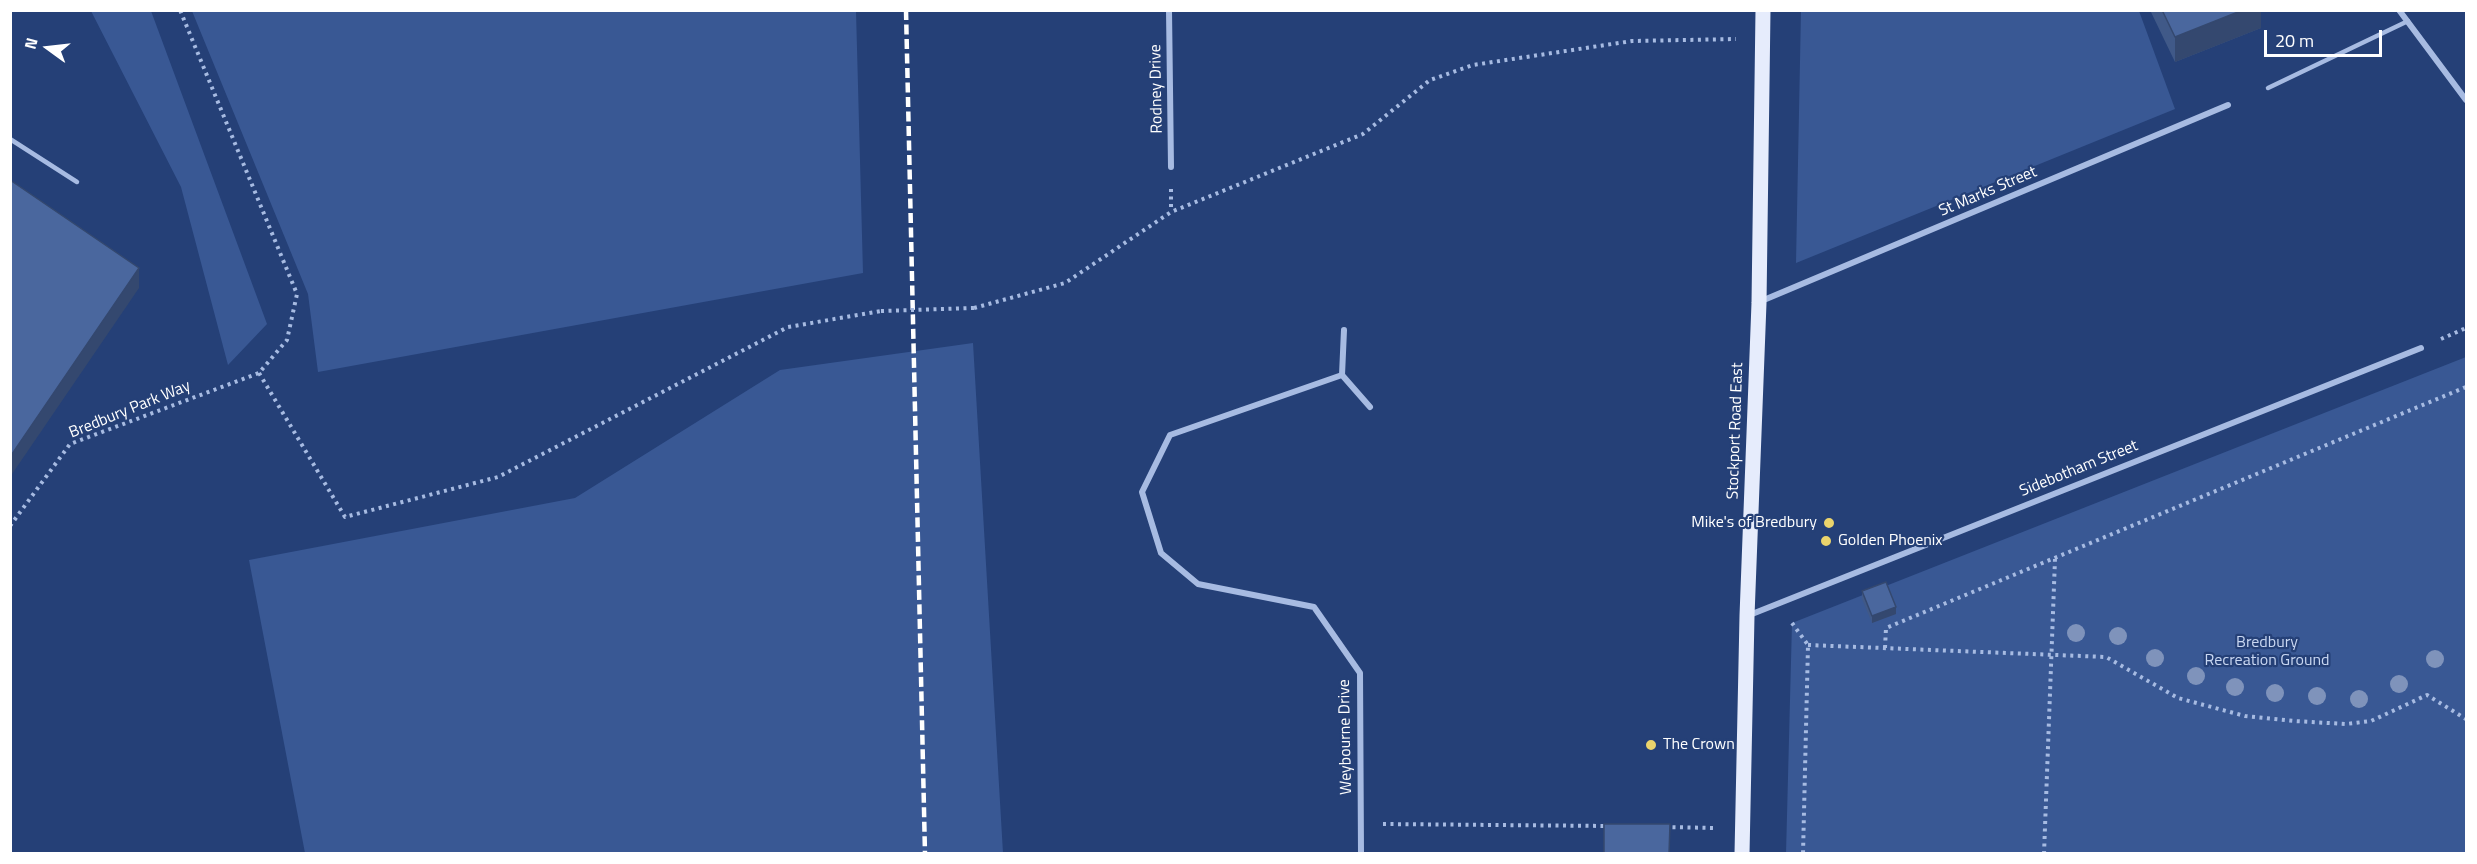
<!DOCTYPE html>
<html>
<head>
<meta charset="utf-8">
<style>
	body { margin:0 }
	#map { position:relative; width:2477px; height:864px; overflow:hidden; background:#254077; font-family:"Titillium Web",sans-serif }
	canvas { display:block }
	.frame { position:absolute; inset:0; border:12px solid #fff; pointer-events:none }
	.north { position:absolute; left:18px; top:18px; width:60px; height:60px; -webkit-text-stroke:4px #254077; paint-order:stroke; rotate:285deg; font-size:16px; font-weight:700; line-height:24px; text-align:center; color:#fff }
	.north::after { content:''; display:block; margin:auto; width:21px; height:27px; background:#fff; clip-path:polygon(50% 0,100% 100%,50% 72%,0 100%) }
	.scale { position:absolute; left:2264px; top:30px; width:118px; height:27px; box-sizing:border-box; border:3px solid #fff; border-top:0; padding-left:8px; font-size:18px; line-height:21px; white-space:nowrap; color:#fff; -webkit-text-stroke:4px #254077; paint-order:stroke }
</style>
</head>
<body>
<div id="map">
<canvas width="2477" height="864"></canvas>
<div class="frame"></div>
<div class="north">N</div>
<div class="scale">20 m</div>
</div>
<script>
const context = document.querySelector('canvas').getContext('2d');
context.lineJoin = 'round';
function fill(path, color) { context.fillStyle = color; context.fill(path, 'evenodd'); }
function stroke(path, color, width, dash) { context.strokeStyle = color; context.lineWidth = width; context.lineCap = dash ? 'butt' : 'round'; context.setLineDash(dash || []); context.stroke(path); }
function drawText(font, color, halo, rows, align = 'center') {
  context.font = font + ' "Titillium Web",sans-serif'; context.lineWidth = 4.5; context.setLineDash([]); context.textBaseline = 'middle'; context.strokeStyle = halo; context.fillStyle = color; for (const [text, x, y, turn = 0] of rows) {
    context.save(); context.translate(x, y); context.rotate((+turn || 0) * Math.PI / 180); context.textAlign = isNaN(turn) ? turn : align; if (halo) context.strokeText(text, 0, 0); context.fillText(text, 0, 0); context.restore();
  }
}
const green = new Path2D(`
	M 91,11 L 151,11 L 267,324 L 228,365 L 181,187 Z
	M 192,11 L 856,11 L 863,273 L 318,372 L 308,294 Z
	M 1801,11 L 2139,11 L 2175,109 L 1796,263 Z
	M 973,343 L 1003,853 L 305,853 L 249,560 L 575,498 L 780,370 Z
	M 2466,357 L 2466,853 L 1786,854 L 1792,623 Z`);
const path = new Path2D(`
	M 1171,189 L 1171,211
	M 974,308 L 1065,283 L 1171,212 L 1363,134 L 1430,80 L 1473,65 L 1632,41 L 1736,39
	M 2441,339 L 2466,328
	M 259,373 L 345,517 L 498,477 L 788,327 L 881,311
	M 10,526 L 70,444 L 259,373 L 287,340 L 297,294 L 180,10
	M 1792,623 L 1808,645 L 1803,854
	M 1808,645 L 2106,657 L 2178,698 L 2245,716 L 2294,721 L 2346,724 L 2371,721 L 2427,695 L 2466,719
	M 1885,648 L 1886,628 L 2466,387
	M 1383,824 L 1609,826
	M 1665,827 L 1714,828
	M 2044,854 L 2055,559`);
const service = new Path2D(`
	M 2268,88 L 2408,21
	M 10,139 L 77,182`);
const minor = new Path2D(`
	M 1169,10 L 1171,167
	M 2399,10 L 2466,100
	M 1759,302 L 2228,105
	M 1344,330 L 1342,375 L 1370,407
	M 1342,375 L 1170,435 L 1142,492 L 1161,553 L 1198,584 L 1314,607 L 1360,673 L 1361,854
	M 1747,616 L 2421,348`);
const primary = new Path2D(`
	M 1742,854 L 1747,616 L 1759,303 L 1763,10`);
const rail = new Path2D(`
	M 906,10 L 925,854`);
const pathBridge = new Path2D(`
	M 881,311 L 974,308`);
const trees = [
	[2076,633],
	[2118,636],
	[2155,658],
	[2435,659],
	[2196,676],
	[2399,684],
	[2235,687],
	[2275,693],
	[2317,696],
	[2359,699]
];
const wall = new Path2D(`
	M 2150,10 L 2261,10 L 2261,28 L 2175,62 Z
	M 1862,591 L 1896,614 L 1872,623 L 1862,599 Z`);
const shadedWall = new Path2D(`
	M 2243,10 L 2261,10 L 2261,28 L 2175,62 L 2175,37 Z
	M 139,268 L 139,288 L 10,477 L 10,457 Z
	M 1896,607 L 1896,614 L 1872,623 L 1872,616 Z`);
const building = new Path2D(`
	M 2162,10 L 2243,10 L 2175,37 Z
	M 10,180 L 139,268 L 10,457 Z
	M 1886,582 L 1896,607 L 1872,616 L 1862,591 Z
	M 1604,824 L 1670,824 L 1669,854 L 1604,854 Z`);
const markers = [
	[1829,523,6,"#ebd46c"],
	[1826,541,6,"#ebd46c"],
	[1651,745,6,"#ebd46c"]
];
const streetNames = [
	["Rodney Drive",1157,89,-91],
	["St Marks Street",1988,192,-23],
	["Bredbury Park Way",130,410,-22],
	["Stockport Road East",1736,431,-88],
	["Sidebotham Street",2079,469,-22],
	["Weybourne Drive",1346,737,-91]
];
const poiNames = [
	["Mike's of Bredbury",1817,523,"right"],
	["Golden Phoenix",1838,541],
	["The Crown",1663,745]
];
const parkNames = [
	["Bredbury",2267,643],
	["Recreation Ground",2267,661]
];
fill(green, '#395894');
stroke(path, '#a7bbe2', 4, [3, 4.5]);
stroke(service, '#a7bbe2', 4.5);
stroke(minor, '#a7bbe2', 6);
stroke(primary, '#e6ecfc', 15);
stroke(rail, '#fff', 4.5, [10, 4.5]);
stroke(pathBridge, '#a7bbe2', 4, [3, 4.5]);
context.fillStyle = '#7f93bb';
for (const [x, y] of trees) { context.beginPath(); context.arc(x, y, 9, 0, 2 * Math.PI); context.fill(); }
fill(wall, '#405988');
fill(shadedWall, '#34486f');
fill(building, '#4a679e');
stroke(building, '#34486f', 1.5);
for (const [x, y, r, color] of markers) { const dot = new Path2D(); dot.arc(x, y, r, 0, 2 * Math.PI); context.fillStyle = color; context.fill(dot); stroke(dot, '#254077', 2); }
drawText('16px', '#fff', '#254077', streetNames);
drawText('16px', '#fff', '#254077', poiNames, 'left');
drawText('16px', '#c9d7f2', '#254077', parkNames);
</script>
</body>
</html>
